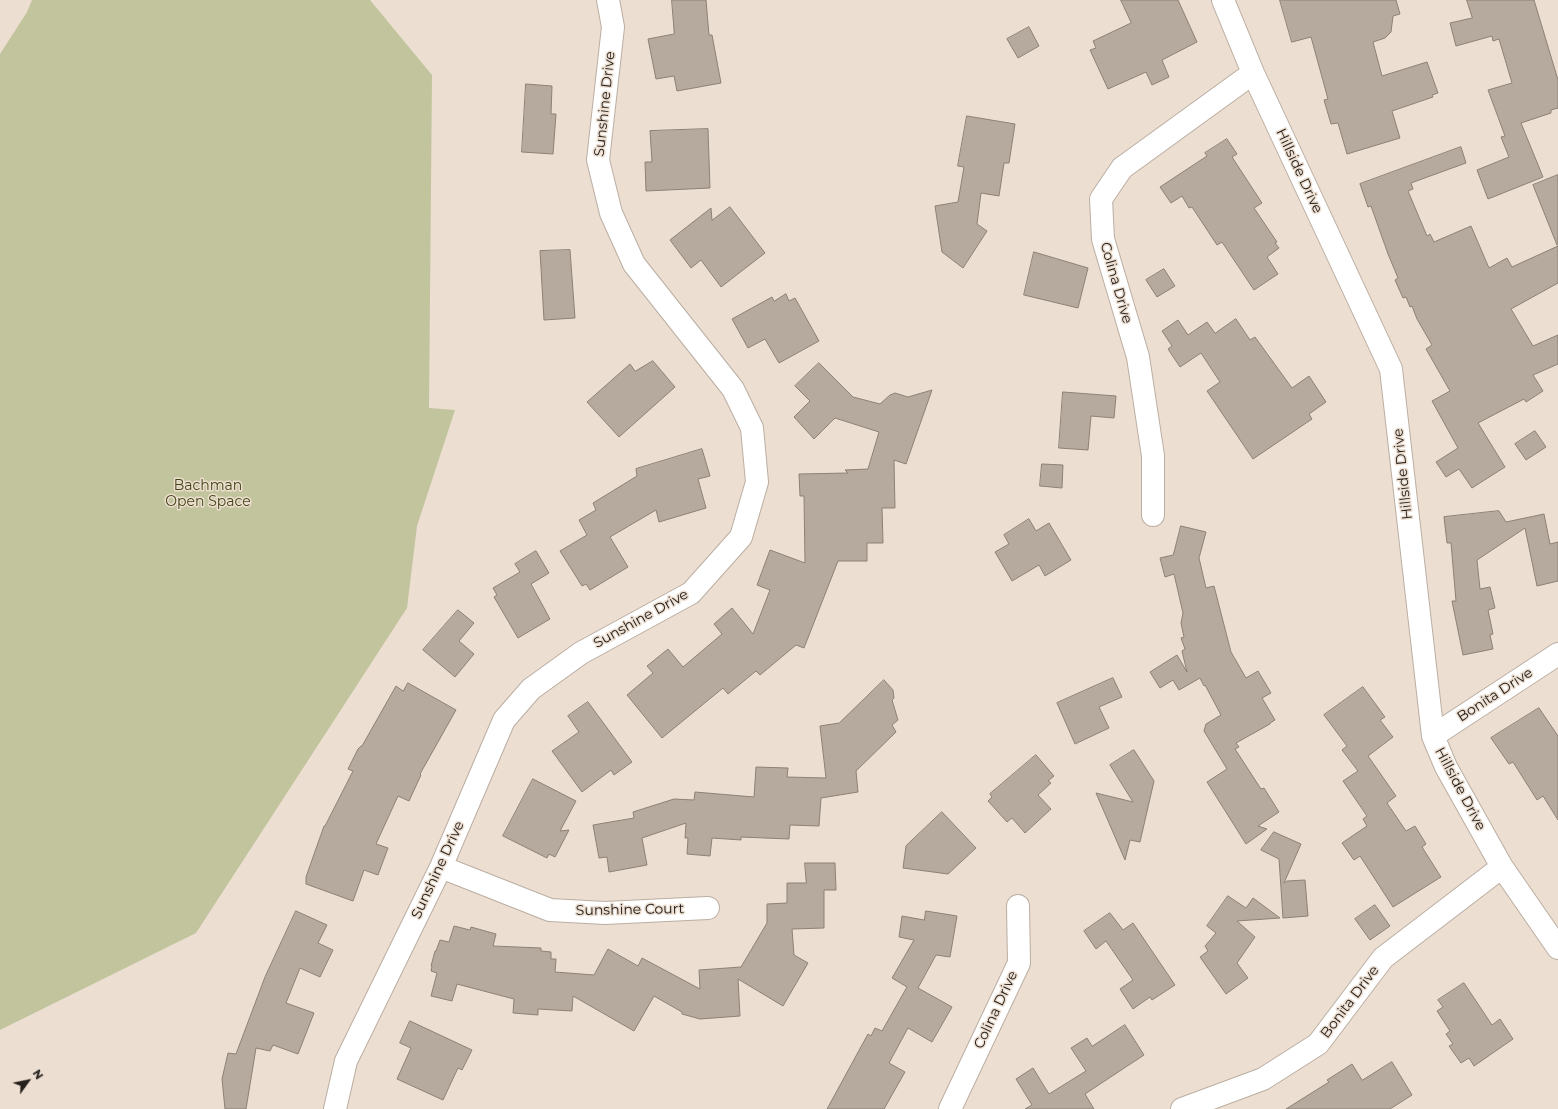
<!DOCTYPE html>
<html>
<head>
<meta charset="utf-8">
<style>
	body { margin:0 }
	#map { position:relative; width:1558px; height:1109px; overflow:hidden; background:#ecded1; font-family:Montserrat,sans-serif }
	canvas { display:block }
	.north { position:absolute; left:8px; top:1061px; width:40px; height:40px; -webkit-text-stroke:3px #ecded1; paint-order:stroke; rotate:57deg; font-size:11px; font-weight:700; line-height:16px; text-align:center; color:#25201c }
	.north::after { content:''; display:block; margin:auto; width:14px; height:18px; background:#25201c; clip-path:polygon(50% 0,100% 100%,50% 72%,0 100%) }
</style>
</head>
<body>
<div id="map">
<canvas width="1558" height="1109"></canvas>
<div class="north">N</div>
</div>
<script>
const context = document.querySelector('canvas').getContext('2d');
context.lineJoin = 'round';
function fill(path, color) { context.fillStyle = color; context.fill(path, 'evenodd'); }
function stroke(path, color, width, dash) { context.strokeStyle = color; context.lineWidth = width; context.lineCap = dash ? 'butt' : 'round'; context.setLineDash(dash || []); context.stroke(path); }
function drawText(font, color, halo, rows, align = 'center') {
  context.font = font + ' Montserrat,sans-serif'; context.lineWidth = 3; context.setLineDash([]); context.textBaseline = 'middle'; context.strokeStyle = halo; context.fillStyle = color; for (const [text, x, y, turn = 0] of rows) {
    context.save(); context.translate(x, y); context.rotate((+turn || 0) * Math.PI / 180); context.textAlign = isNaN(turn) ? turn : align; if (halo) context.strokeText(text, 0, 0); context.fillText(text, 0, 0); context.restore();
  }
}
const green = new Path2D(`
	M 32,0 L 370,0 L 432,75 L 429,408 L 455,410 L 417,526 L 407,608 L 196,933 L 0,1030 L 0,54 L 27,12 Z`);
const building = new Path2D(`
	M 672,0 L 706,0 L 709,35 L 712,35 L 721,83 L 677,91 L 674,76 L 656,79 L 648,39 L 674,34 Z
	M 1121,0 L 1178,0 L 1197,42 L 1162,60 L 1169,77 L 1152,85 L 1146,72 L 1108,89 L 1090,50 L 1096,48 L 1093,41 L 1131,23 Z
	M 1280,0 L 1396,0 L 1400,14 L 1393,16 L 1391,32 L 1385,38 L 1373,42 L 1382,76 L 1427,62 L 1438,93 L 1432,95 L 1433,97 L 1392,111 L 1400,138 L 1347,154 L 1338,123 L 1331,124 L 1324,100 L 1328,99 L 1311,37 L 1292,42 Z
	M 1467,0 L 1534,0 L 1558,80 L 1558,108 L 1551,110 L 1551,113 L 1521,123 L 1543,177 L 1488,199 L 1477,170 L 1509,157 L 1501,137 L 1505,136 L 1488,90 L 1512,83 L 1499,39 L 1493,41 L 1492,36 L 1456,46 L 1450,23 L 1472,18 Z
	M 1029,27 L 1039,46 L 1018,58 L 1007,39 Z
	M 526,84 L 552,86 L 551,114 L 556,114 L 553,154 L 522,152 Z
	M 967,116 L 1015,124 L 1009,163 L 1004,163 L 999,196 L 981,193 L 977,224 L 987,231 L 963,268 L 942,252 L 935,206 L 958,202 L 964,167 L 958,166 Z
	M 708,129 L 710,188 L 646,191 L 645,162 L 652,162 L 650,131 Z
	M 1227,139 L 1237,154 L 1232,157 L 1262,203 L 1254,208 L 1277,242 L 1275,243 L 1279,248 L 1267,257 L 1278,274 L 1254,290 L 1222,242 L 1217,245 L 1192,207 L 1189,208 L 1182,196 L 1171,203 L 1160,187 L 1207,156 L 1205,153 Z
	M 1461,147 L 1466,163 L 1411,183 L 1413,189 L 1408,191 L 1427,236 L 1430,234 L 1434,242 L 1471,226 L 1489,268 L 1507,258 L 1512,267 L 1558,246 L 1558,283 L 1511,309 L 1533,346 L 1558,335 L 1558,364 L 1533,375 L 1543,391 L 1526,402 L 1524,399 L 1478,423 L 1505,467 L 1472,488 L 1459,469 L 1446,477 L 1436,462 L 1458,448 L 1432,401 L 1450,391 L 1426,349 L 1432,345 L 1417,319 L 1412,306 L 1410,307 L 1406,297 L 1403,298 L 1395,280 L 1398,278 L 1388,254 L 1371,206 L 1368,207 L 1360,184 Z
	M 1558,175 L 1558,245 L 1557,245 L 1533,185 Z
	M 730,207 L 765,253 L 721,287 L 701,260 L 691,268 L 670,240 L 711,208 L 712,220 Z
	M 570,250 L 575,318 L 544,320 L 540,251 Z
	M 1034,252 L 1088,268 L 1078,308 L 1024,295 Z
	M 1164,269 L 1175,286 L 1157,297 L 1146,280 Z
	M 786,294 L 789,301 L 795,298 L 819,341 L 779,363 L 765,339 L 748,348 L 732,319 L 772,297 L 774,301 Z
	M 1236,319 L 1250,340 L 1255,337 L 1292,388 L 1309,376 L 1326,402 L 1309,414 L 1312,419 L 1253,459 L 1207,391 L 1220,382 L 1201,353 L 1180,367 L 1168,349 L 1172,346 L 1162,331 L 1178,320 L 1188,335 L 1207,322 L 1215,333 Z
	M 653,361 L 675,387 L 619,437 L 587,402 L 630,364 L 635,371 Z
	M 819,363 L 853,397 L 880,404 L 890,395 L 895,393 L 908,397 L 932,390 L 906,464 L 894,460 L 895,508 L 882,508 L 883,543 L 867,543 L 867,561 L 838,561 L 804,648 L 796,645 L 760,675 L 756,671 L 728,694 L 723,688 L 662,738 L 627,695 L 653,673 L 647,666 L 668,649 L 683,667 L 722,634 L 714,624 L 732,608 L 753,634 L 770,590 L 757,585 L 770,550 L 805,563 L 804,496 L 800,496 L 799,474 L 848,473 L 845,470 L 868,469 L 879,432 L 835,418 L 814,439 L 794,417 L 810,401 L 795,386 Z
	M 1063,392 L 1116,396 L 1114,418 L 1091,416 L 1088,450 L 1059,448 Z
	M 1535,431 L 1546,447 L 1526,460 L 1515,444 Z
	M 702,449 L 710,476 L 698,479 L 706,508 L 659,522 L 656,510 L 610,537 L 628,567 L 590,590 L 586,584 L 582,586 L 560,551 L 587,535 L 579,520 L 596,510 L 593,503 L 637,476 L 636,469 Z
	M 1042,464 L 1063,465 L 1062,488 L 1040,486 Z
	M 1499,511 L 1506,522 L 1544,514 L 1550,544 L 1558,542 L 1558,581 L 1537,586 L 1525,528 L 1477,560 L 1480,589 L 1490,587 L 1495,608 L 1488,610 L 1493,634 L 1490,635 L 1493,649 L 1463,655 L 1452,601 L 1456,601 L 1451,543 L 1447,543 L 1444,517 Z
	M 1029,519 L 1036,531 L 1049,523 L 1071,560 L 1045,576 L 1039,565 L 1012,581 L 995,552 L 1009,544 L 1004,535 Z
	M 1181,526 L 1206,532 L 1199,558 L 1206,588 L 1214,586 L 1231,652 L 1246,678 L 1258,671 L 1271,693 L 1262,698 L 1275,720 L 1270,723 L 1270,724 L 1236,743 L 1239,747 L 1235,749 L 1261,789 L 1264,788 L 1279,812 L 1258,826 L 1267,829 L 1246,844 L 1207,782 L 1227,769 L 1204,731 L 1206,724 L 1221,715 L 1205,685 L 1204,686 L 1200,678 L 1179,690 L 1173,680 L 1160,688 L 1150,672 L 1177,655 L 1187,672 L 1182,651 L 1185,649 L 1181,638 L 1184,637 L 1181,623 L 1183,613 L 1174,574 L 1165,577 L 1160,558 L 1173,555 Z
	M 536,551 L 549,573 L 531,584 L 550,619 L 518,638 L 494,597 L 497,595 L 493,588 L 520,572 L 515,564 Z
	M 458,610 L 474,623 L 459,641 L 474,654 L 455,677 L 423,650 Z
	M 1113,678 L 1122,697 L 1099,707 L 1109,728 L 1075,744 L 1057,703 Z
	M 884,680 L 893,690 L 894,698 L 892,700 L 898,720 L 892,725 L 896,732 L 856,771 L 858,792 L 821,798 L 819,826 L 790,825 L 789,839 L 741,837 L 741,840 L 712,838 L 710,856 L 687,854 L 688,838 L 685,838 L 686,823 L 642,838 L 647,865 L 609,872 L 607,857 L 599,858 L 593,825 L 634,818 L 633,812 L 674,799 L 694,800 L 695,792 L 754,797 L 756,767 L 788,768 L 787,777 L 826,778 L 820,726 L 839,723 Z
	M 408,683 L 456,710 L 420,774 L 421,775 L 409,801 L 398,796 L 376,844 L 388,848 L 378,875 L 364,870 L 353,901 L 306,884 L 306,877 L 324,826 L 325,826 L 353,771 L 348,769 L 358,749 L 361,746 L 362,746 L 396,686 L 403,691 Z
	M 1363,687 L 1385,717 L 1380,720 L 1393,737 L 1368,756 L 1396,796 L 1387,803 L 1406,831 L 1415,826 L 1426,844 L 1422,847 L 1441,877 L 1393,907 L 1360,856 L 1354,860 L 1342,843 L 1367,826 L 1363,819 L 1367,816 L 1343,781 L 1358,771 L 1342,750 L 1347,746 L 1324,715 Z
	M 588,702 L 632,762 L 614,775 L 611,770 L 582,792 L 552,751 L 579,732 L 568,716 Z
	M 1539,708 L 1558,736 L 1558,820 L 1543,796 L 1537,800 L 1513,762 L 1509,764 L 1491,738 Z
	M 1134,750 L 1154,781 L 1140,842 L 1130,840 L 1125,860 L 1096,793 L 1133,802 L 1110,765 Z
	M 1036,755 L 1054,776 L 1048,781 L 1051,783 L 1038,795 L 1051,809 L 1025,833 L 1012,818 L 1007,822 L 988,801 L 992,797 L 990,794 Z
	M 533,779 L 576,801 L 560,831 L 569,830 L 555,857 L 549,854 L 547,858 L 503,836 Z
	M 942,812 L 976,848 L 948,874 L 903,868 L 906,846 Z
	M 1274,832 L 1301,844 L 1284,883 L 1287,881 L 1305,880 L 1308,916 L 1283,918 L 1279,859 L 1261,850 Z
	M 805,863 L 835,863 L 836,890 L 824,890 L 824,928 L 792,929 L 794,955 L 808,963 L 783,1006 L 738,979 L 740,1016 L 700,1019 L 682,1014 L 682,1012 L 654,996 L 634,1031 L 573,996 L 572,1011 L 538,1009 L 538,1015 L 513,1013 L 514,999 L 457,984 L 452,1001 L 431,996 L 437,973 L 431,971 L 432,966 L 431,966 L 435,951 L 436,951 L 440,940 L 449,942 L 454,926 L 470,930 L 471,927 L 496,934 L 493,946 L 541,948 L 541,951 L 551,952 L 551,959 L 556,959 L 555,972 L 594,975 L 608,949 L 638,966 L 642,958 L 700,989 L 699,970 L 741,967 L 767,923 L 767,904 L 787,903 L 787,883 L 806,883 Z
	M 1228,896 L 1246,908 L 1253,898 L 1280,918 L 1237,921 L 1255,937 L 1237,963 L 1248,978 L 1226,994 L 1200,957 L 1208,951 L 1205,946 L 1216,933 L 1207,926 Z
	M 1375,905 L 1390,926 L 1370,940 L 1355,919 Z
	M 296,911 L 327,925 L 318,943 L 333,950 L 320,977 L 300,968 L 286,1003 L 314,1013 L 298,1054 L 273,1045 L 270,1051 L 256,1048 L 246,1109 L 225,1109 L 222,1079 L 228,1053 L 236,1054 L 265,977 Z
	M 926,911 L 957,916 L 950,957 L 936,955 L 918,988 L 952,1007 L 932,1042 L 908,1028 L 889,1063 L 905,1072 L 884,1109 L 827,1109 L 868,1034 L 871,1036 L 875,1028 L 882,1031 L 907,987 L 892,978 L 914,940 L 899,937 L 902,916 L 924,920 Z
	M 1110,913 L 1123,930 L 1133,923 L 1175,985 L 1152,1000 L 1150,997 L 1133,1009 L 1120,989 L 1133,980 L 1106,941 L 1096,949 L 1084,931 Z
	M 1464,983 L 1492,1025 L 1500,1019 L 1513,1039 L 1474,1066 L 1469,1058 L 1461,1063 L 1449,1046 L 1453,1044 L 1446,1034 L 1450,1031 L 1437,1011 L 1443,1007 L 1438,1000 Z
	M 410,1021 L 472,1050 L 462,1070 L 458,1068 L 443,1100 L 397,1079 L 411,1048 L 400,1043 Z
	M 1125,1025 L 1144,1055 L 1085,1094 L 1094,1109 L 1025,1109 L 1032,1105 L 1016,1079 L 1033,1068 L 1049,1094 L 1086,1071 L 1071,1048 L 1087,1038 L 1092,1046 Z
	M 1392,1062 L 1412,1095 L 1390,1109 L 1286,1109 L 1329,1082 L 1327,1080 L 1352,1064 L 1362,1080 Z`);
const minor = new Path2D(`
	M 1223,0 L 1253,73 L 1391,369 L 1433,736 L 1446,767 L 1502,867 L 1558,948
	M 1153,515 L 1153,456 L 1138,357 L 1103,239 L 1101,199 L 1122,168 L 1253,73
	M 1433,736 L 1558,654
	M 441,867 L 550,910 L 605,913 L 708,908
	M 335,1109 L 346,1061 L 441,867 L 504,720 L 531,689 L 581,653 L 691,593 L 741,537 L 757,482 L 752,428 L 733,389 L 634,264 L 611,213 L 598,160 L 613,27 L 608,0
	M 950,1109 L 1019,963 L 1018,906
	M 1182,1109 L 1263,1079 L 1318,1044 L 1383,958 L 1502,867`);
const streetNames = [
	["Sunshine Drive",605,104,-84],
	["Hillside Drive",1299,171,65],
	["Colina Drive",1116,283,74],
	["Hillside Drive",1403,474,-96],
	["Sunshine Drive",641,619,-29],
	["Bonita Drive",1495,695,-33],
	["Hillside Drive",1460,789,62],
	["Sunshine Drive",438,870,-65],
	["Sunshine Court",630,910,-1],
	["Bonita Drive",1350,1002,-53],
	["Colina Drive",996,1010,-65]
];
const parkNames = [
	["Bachman",208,486],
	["Open Space",208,502]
];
fill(green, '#c2c49d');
fill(building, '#b6a99d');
stroke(building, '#8d8175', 1);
stroke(minor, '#bbaea2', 24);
stroke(minor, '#fff', 22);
drawText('14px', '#25201c', '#ecded1', streetNames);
drawText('14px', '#444413', '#ecded1', parkNames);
</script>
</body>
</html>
